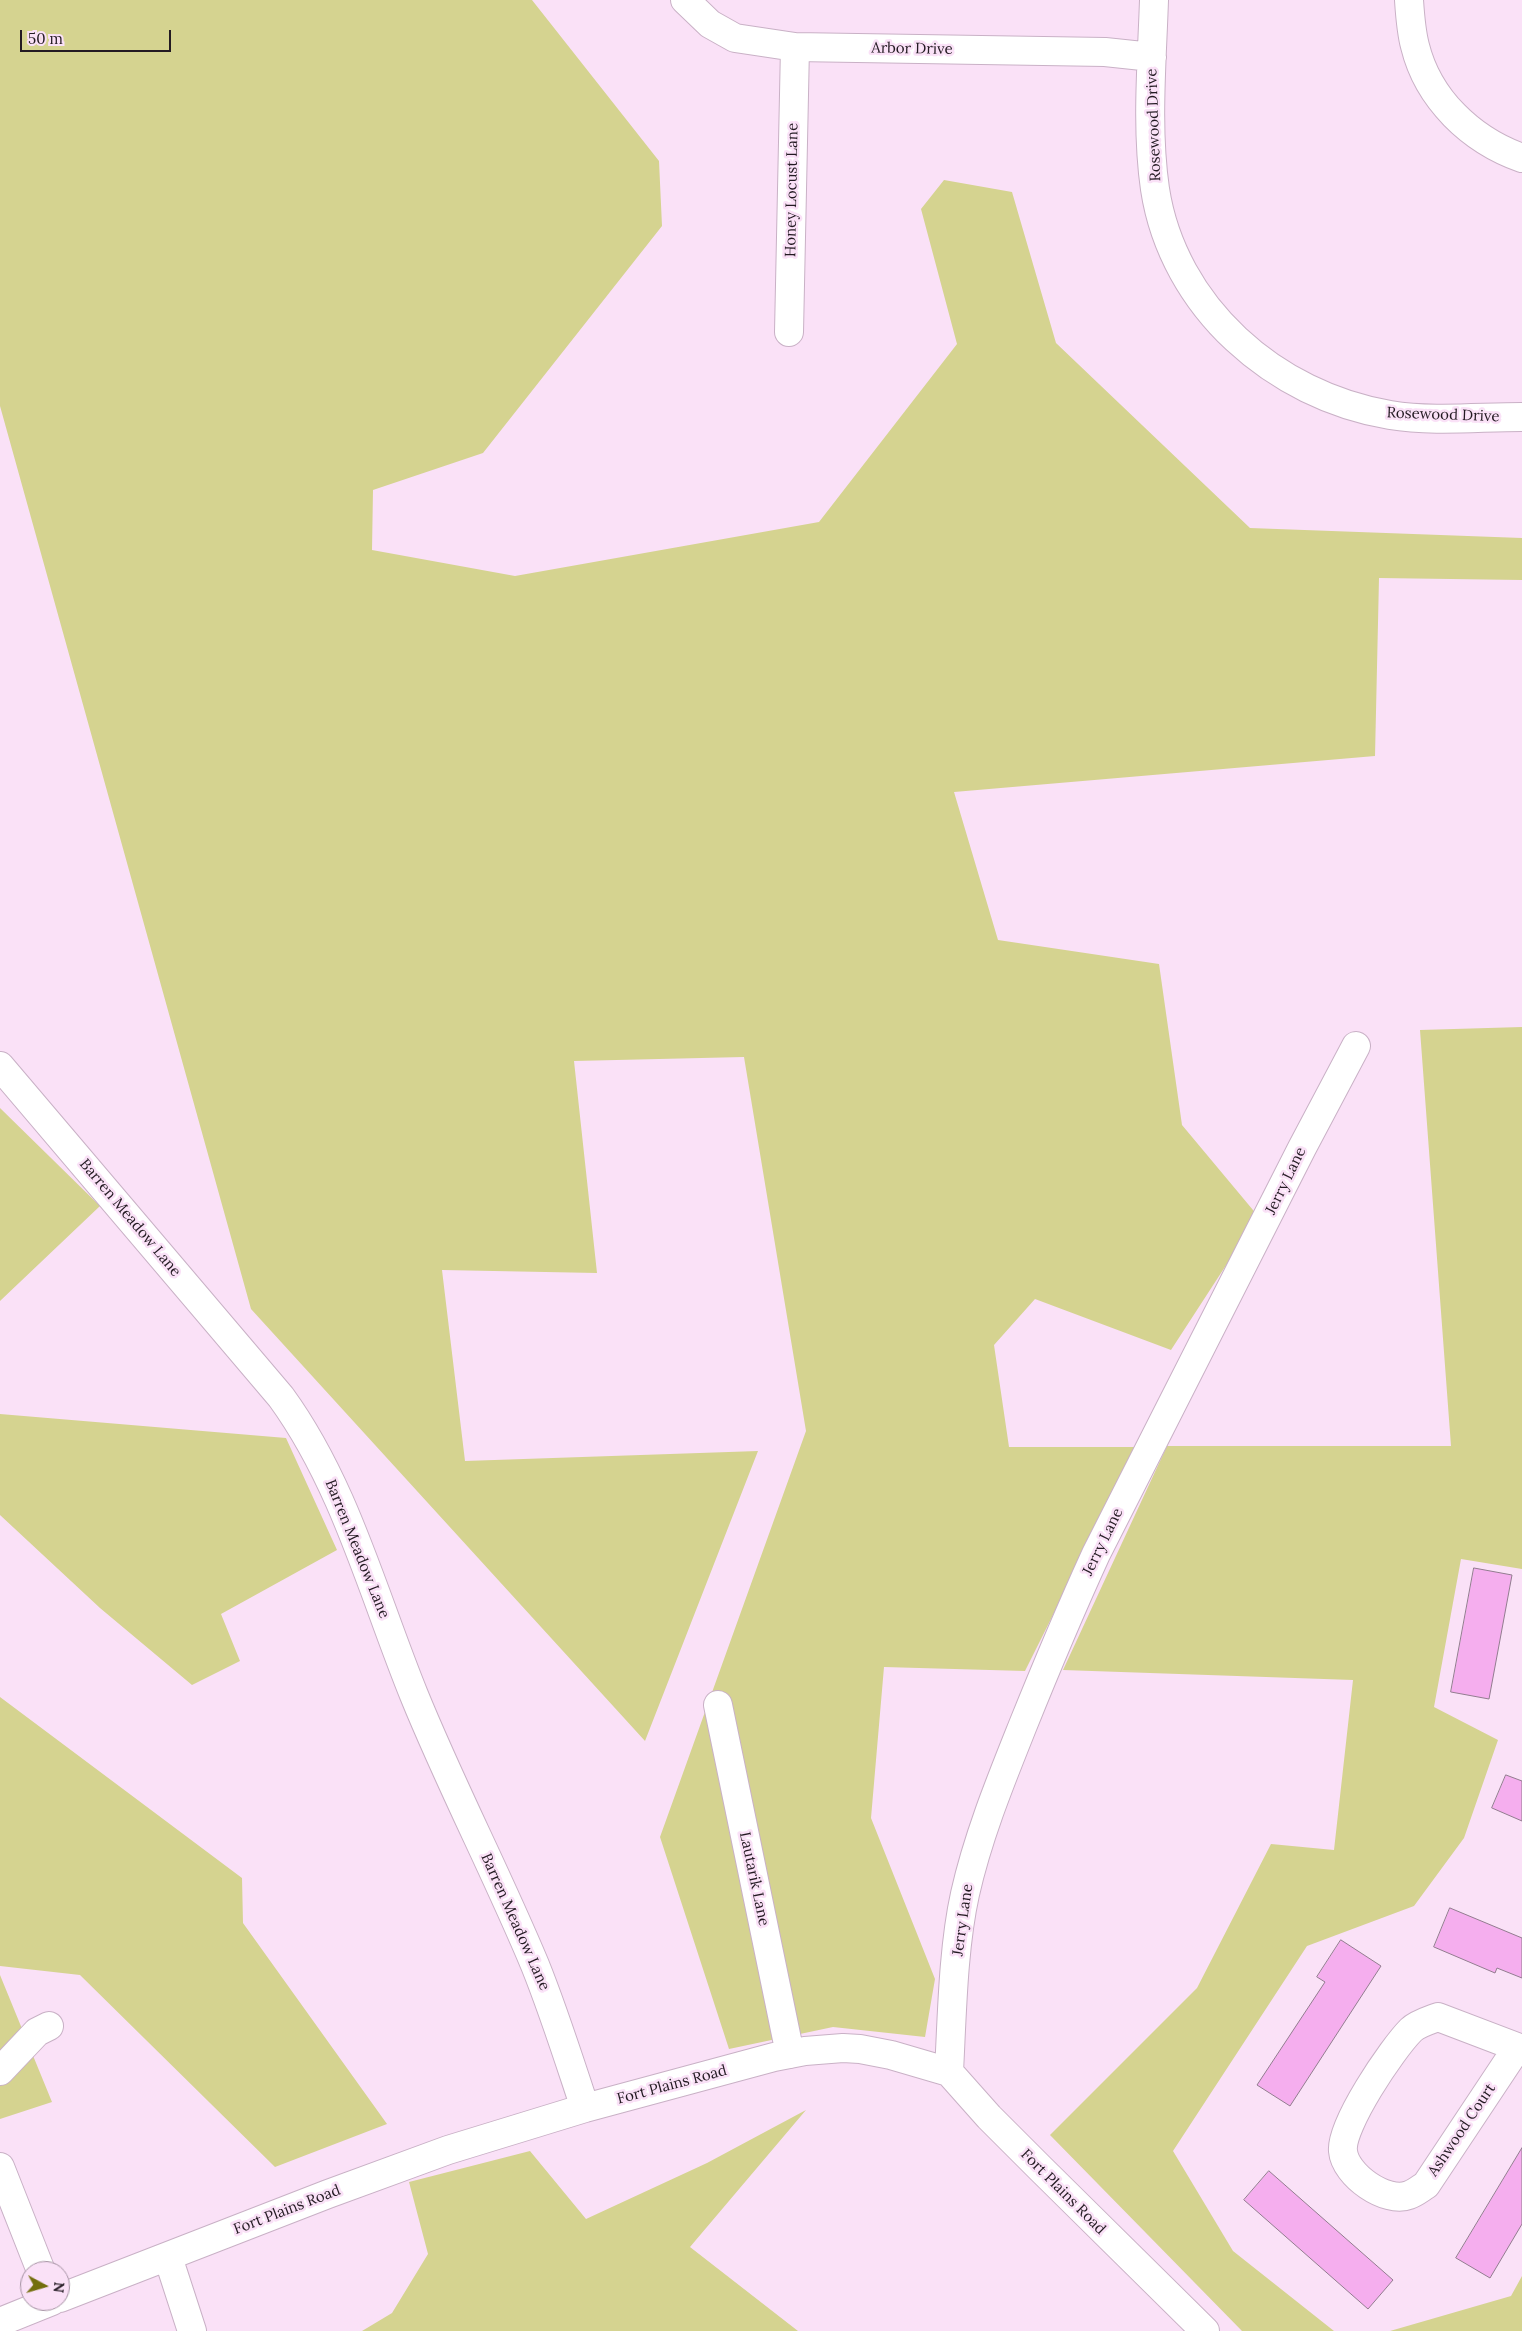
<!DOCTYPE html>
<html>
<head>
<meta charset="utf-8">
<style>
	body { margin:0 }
	#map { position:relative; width:1522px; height:2331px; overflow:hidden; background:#fae1f7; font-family:Lora,serif }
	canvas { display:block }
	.north { position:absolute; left:20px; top:2261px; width:50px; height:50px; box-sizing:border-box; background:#fae1f7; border:1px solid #a491a2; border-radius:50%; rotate:96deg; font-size:14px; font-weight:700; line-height:20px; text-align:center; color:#231a22 }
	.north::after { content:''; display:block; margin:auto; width:18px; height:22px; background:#736e0d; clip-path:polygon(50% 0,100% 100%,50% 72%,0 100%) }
	.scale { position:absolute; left:20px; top:30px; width:151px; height:22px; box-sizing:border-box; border:2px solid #231a22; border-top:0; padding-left:6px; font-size:15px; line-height:18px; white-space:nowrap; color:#231a22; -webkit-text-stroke:4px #fae1f7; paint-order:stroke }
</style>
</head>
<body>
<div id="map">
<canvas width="1522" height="2331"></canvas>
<div class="north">N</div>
<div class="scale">50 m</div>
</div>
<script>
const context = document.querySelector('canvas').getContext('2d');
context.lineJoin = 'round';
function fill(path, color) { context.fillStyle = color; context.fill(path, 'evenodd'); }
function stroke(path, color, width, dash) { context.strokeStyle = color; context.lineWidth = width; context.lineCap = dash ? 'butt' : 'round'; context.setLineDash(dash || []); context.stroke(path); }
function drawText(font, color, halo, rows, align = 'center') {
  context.font = font + ' Lora,serif'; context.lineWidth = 5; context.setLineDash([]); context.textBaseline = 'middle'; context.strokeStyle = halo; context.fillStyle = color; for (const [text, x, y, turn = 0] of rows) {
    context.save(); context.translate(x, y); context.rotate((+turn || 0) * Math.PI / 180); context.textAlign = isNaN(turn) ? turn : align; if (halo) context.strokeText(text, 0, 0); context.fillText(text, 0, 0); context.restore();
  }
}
const green = new Path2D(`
	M 0,0 L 532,0 L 659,161 L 662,226 L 483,453 L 373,490 L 372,550 L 515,576 L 819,522 L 957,344 L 921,209 L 944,180 L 1012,192 L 1056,343 L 1250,528 L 1522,538 L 1522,580 L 1379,578 L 1375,756 L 954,792 L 998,940 L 1159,964 L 1182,1125 L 1258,1216 L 1171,1350 L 1035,1299 L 994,1345 L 1009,1447 L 1137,1447 L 1025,1671 L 884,1667 L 871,1818 L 935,1979 L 925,2037 L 833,2027 L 729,2049 L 660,1837 L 806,1431 L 744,1057 L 574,1061 L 597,1273 L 442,1270 L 465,1461 L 758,1451 L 645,1741 L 251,1309 L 0,406 Z
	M 1522,1027 L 1522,1569 L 1461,1559 L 1434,1707 L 1498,1740 L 1464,1838 L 1414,1906 L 1307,1946 L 1173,2151 L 1233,2251 L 1334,2331 L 1242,2331 L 1050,2135 L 1197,1988 L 1271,1844 L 1334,1850 L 1353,1680 L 1063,1670 L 1167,1446 L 1451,1446 L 1420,1030 Z
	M 0,1108 L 100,1206 L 0,1301 Z
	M 0,1414 L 286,1438 L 337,1550 L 221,1614 L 240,1661 L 192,1685 L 100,1608 L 0,1515 Z
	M 0,1697 L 242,1878 L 243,1923 L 387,2124 L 275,2167 L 80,1975 L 0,1966 Z
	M 0,1975 L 52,2102 L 0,2119 Z
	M 806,2110 L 690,2247 L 798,2331 L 362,2331 L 392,2313 L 428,2254 L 409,2182 L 530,2151 L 586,2219 L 707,2163 Z
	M 1522,2276 L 1522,2331 L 1390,2331 L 1511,2296 Z`);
const building = new Path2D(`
	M 1474,1568 L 1512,1575 L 1489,1699 L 1451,1692 Z
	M 1506,1775 L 1522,1781 L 1522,1821 L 1492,1808 Z
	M 1450,1908 L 1522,1938 L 1522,1978 L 1497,1968 L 1495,1973 L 1434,1947 Z
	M 1341,1940 L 1381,1966 L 1290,2106 L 1257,2085 L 1325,1982 L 1317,1977 Z
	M 1522,2148 L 1522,2224 L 1490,2278 L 1456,2258 Z
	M 1269,2171 L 1393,2280 L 1368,2309 L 1244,2200 Z`);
const minor = new Path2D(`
	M 685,0 L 710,24 L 735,38 L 795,47 L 1105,52 L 1152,57
	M 1154,0 C 1152,62 1146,127 1155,189 C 1173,307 1275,396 1390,415 C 1433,422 1479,417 1522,417
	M 1409,0 C 1410,15 1411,31 1415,46 C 1428,99 1471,140 1522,158
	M 789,332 L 795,47
	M 0,1066 L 281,1397 C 345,1485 373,1594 414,1695 C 451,1786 497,1874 535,1965 C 554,2012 569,2060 585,2108
	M 718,1705 L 790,2054
	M 1517,2048 L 1426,2185 C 1421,2188 1415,2193 1409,2195 C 1386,2204 1345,2175 1343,2151 C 1340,2126 1392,2049 1411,2030 C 1417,2024 1430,2020 1438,2017 L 1522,2049
	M 0,2071 L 37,2032 L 49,2026
	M 949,2072 C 952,2015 953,1948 965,1894 C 978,1836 1001,1780 1023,1725 C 1046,1668 1070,1611 1096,1554 L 1302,1148 L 1356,1046
	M 0,2167 L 41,2271
	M 168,2257 L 192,2331
	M 60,2298 L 328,2194 L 448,2150 L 585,2108 L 774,2057 L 805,2051 L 843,2048 L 860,2049 L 891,2055 L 949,2072 L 989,2117 L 1040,2168 L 1205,2331
	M 0,2322 L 52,2301`);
const streetNames = [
	["Arbor Drive",912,49,1],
	["Rosewood Drive",1154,125,-92],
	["Honey Locust Lane",792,190,-89],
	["Rosewood Drive",1443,415,2],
	["Jerry Lane",1286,1181,-64],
	["Barren Meadow Lane",130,1218,50],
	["Jerry Lane",1103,1542,-64],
	["Barren Meadow Lane",357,1549,68],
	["Lautarik Lane",754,1879,78],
	["Jerry Lane",963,1920,-82],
	["Barren Meadow Lane",515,1922,66],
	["Fort Plains Road",672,2085,-15],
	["Ashwood Court",1462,2130,-56],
	["Fort Plains Road",1063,2192,45],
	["Fort Plains Road",287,2210,-21]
];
fill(green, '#d5d390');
fill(building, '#f5aeee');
stroke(building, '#927c8f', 1);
stroke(minor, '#c9b1c6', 30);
stroke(minor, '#fff', 28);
drawText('15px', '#231a22', '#fae1f7', streetNames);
</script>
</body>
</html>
